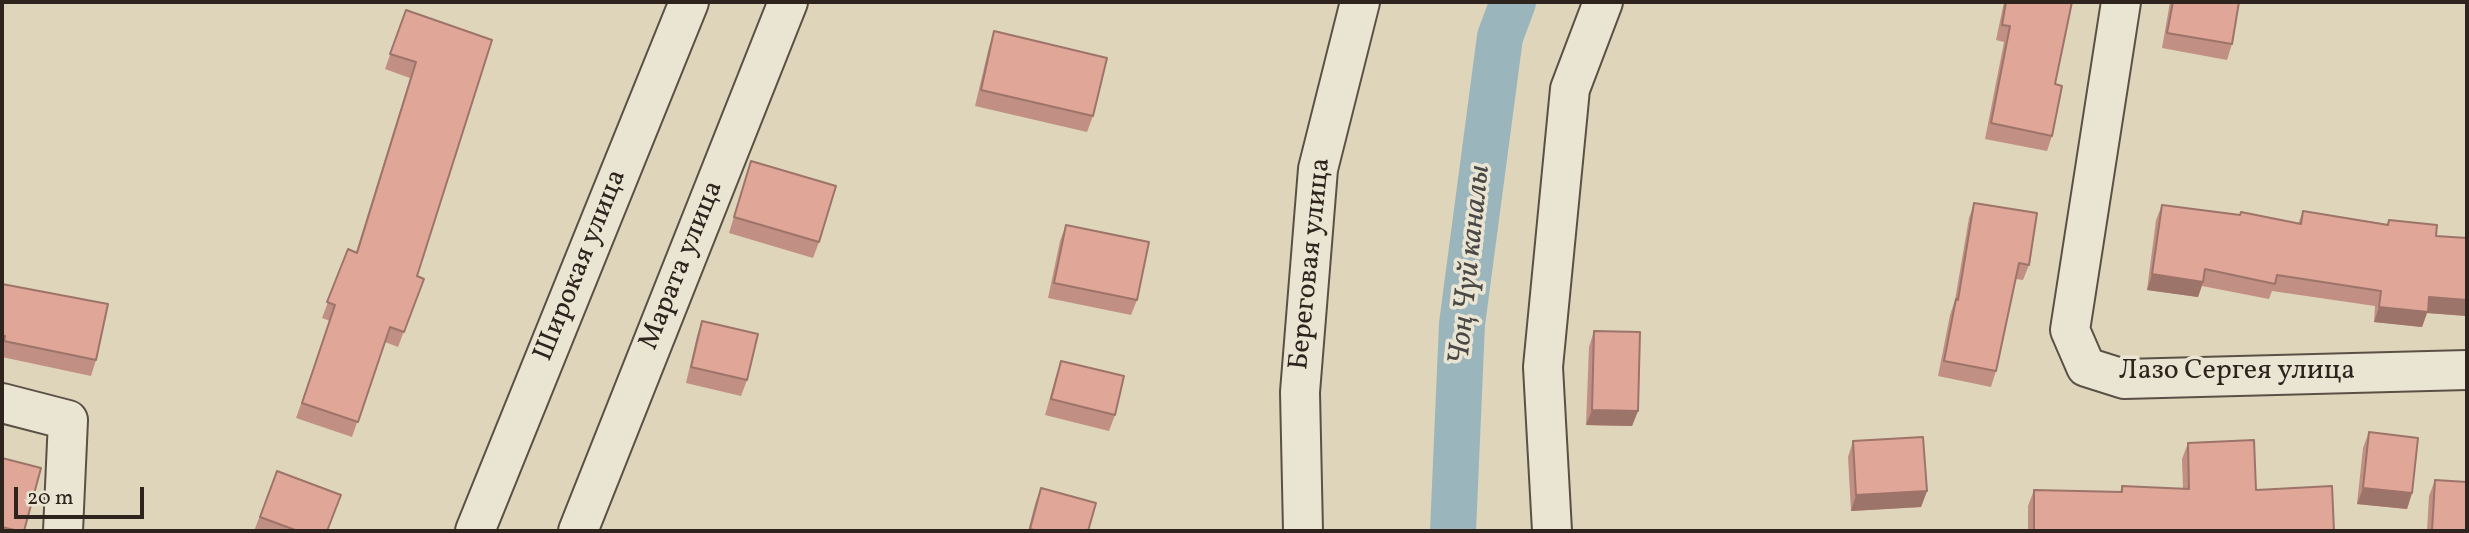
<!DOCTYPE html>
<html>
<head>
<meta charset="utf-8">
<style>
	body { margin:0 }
	#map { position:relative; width:2469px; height:533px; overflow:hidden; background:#dfd5ba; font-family:Vollkorn,serif }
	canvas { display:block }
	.frame { position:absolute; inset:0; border:4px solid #2f231e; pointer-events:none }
	.scale { position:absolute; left:14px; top:487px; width:130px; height:32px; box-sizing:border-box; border:4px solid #2f231e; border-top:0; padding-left:9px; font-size:21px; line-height:24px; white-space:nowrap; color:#2f231e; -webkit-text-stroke:5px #eae4d2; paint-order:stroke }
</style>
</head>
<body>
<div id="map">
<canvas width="2469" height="533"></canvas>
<div class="frame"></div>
<div class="scale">20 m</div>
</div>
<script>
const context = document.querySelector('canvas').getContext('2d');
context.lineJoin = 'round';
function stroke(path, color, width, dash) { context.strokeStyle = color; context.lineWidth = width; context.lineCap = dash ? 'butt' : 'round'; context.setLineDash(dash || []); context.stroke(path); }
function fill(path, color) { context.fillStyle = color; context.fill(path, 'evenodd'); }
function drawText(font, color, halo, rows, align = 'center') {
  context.font = font + ' Vollkorn,serif'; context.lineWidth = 7; context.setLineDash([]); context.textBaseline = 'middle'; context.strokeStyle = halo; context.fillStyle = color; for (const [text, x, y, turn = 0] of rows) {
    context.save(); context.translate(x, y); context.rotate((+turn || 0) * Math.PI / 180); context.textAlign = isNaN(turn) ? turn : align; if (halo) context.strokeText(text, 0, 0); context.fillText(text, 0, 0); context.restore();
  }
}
const canal = new Path2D(`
	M 1453,531 L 1462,324 L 1500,37 L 1513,2`);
const minor = new Path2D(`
	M 2121,2 L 2070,330 L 2086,367 L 2124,379 L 2467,370
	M 2,403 L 68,420 L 63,531
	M 475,531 L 689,2
	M 578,531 L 788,2
	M 1303,531 L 1300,392 L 1318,169 L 1360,2
	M 1552,531 L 1543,367 L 1570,89 L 1603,2`);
const wall = new Path2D(`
	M 2004,2 L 2072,2 L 2055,84 L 2052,136 L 2047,151 L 1985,139 L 2004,42 L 1996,40 Z
	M 2170,2 L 2239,2 L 2232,44 L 2227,60 L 2162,48 Z
	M 406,10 L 492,40 L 417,276 L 424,279 L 398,347 L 385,342 L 352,437 L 296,418 L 330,321 L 322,318 L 348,249 L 356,252 L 410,78 L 385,69 Z
	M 994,31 L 1093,116 L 1087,132 L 975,106 L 989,47 Z
	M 751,161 L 819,242 L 813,258 L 729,233 Z
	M 1974,203 L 2029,265 L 2023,280 L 2016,279 L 1996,371 L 1991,387 L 1938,376 L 1950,315 L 1955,300 L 1969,218 Z
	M 2162,205 L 2298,224 L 2303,211 L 2387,224 L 2389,220 L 2436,236 L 2467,238 L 2467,316 L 2427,313 L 2422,327 L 2374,322 L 2375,306 L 2272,291 L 2269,299 L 2202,286 L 2198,297 L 2147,290 L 2156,220 Z
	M 1066,225 L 1137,300 L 1131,315 L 1048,298 L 1060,241 Z
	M 2,284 L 96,360 L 91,376 L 2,357 Z
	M 702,321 L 747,380 L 741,396 L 686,383 L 697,336 Z
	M 1594,331 L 1638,411 L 1632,426 L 1586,425 L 1589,347 Z
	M 1061,361 L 1115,415 L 1109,431 L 1045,415 L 1056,376 Z
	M 2369,432 L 2412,493 L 2407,509 L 2357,504 L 2363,448 Z
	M 1853,441 L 1927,491 L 1921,507 L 1851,511 L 1848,457 Z
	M 2188,443 L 2256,490 L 2334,531 L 2028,531 L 2028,506 L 2034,490 L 2120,492 L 2122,486 L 2183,489 L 2182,459 Z
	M 2,458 L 24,531 L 2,531 Z
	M 277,471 L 328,531 L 254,531 Z
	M 2435,480 L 2467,531 L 2427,531 L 2429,496 Z
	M 1041,488 L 1088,531 L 1028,531 L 1035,504 Z`);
const shadedWall = new Path2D(`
	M 2152,274 L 2203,282 L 2198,297 L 2147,290 Z
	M 2429,297 L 2467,300 L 2467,316 L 2427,313 L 2422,327 L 2374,322 L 2379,307 Z
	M 1592,410 L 1638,411 L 1632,426 L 1586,425 Z
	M 2363,488 L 2412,493 L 2407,509 L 2357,504 Z
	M 1927,491 L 1921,507 L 1851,511 L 1856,495 Z`);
const building = new Path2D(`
	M 2006,2 L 2072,2 L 2055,84 L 2062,86 L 2052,136 L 1991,123 L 2010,26 L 2002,25 Z
	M 2173,2 L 2239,2 L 2232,44 L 2167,33 Z
	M 406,10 L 492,40 L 417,276 L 424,279 L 404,332 L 390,327 L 358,422 L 302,403 L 335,305 L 327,302 L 348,249 L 357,253 L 416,62 L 390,54 Z
	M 994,31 L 1107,58 L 1093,116 L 981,90 Z
	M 751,161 L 836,186 L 819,242 L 734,217 Z
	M 1974,203 L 2037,213 L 2029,265 L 2019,263 L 1996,371 L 1944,361 L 1956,299 L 1958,300 Z
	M 2162,205 L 2240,215 L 2241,212 L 2301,224 L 2303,211 L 2388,225 L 2389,220 L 2437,225 L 2436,236 L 2467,238 L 2467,300 L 2429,297 L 2428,312 L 2379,307 L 2381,291 L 2277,275 L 2275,284 L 2205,269 L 2203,282 L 2152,274 Z
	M 1066,225 L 1149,242 L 1137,300 L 1054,283 Z
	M 2,284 L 108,304 L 96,360 L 4,341 L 5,336 L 2,335 Z
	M 702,321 L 758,334 L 747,380 L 691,367 Z
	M 1594,331 L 1640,332 L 1638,411 L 1592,410 Z
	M 1061,361 L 1124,376 L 1115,415 L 1051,399 Z
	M 2369,432 L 2418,438 L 2412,493 L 2363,488 Z
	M 1923,437 L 1927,491 L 1856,495 L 1853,441 Z
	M 2254,440 L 2256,490 L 2332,486 L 2334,531 L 2034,531 L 2034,490 L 2122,492 L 2122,486 L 2189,489 L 2188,443 Z
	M 2,458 L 41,468 L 24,531 L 19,531 L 2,527 Z
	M 277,471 L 341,495 L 327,531 L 298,531 L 260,517 Z
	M 2435,480 L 2467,482 L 2467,531 L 2432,531 Z
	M 1041,488 L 1096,503 L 1088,531 L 1038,531 L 1030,529 Z`);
const streetNames = [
	["Береговая улица",1312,264,-84],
	["Широкая улица",582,266,-68],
	["Марата улица",683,266,-68],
	["Лазо Сергея улица",2237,373]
];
const waterNames = [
	["Чоң Чүй каналы",1472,265,-84]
];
stroke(canal, '#9bb5bc', 46);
stroke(minor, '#5b5045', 42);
stroke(minor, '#eae4d2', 38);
fill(wall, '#c18f83');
fill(shadedWall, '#9d746a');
fill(building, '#e0a698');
stroke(building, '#9d746a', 2);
drawText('28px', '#2f231e', '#eae4d2', streetNames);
drawText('italic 30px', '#4a4846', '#eae4d2', waterNames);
</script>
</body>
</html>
